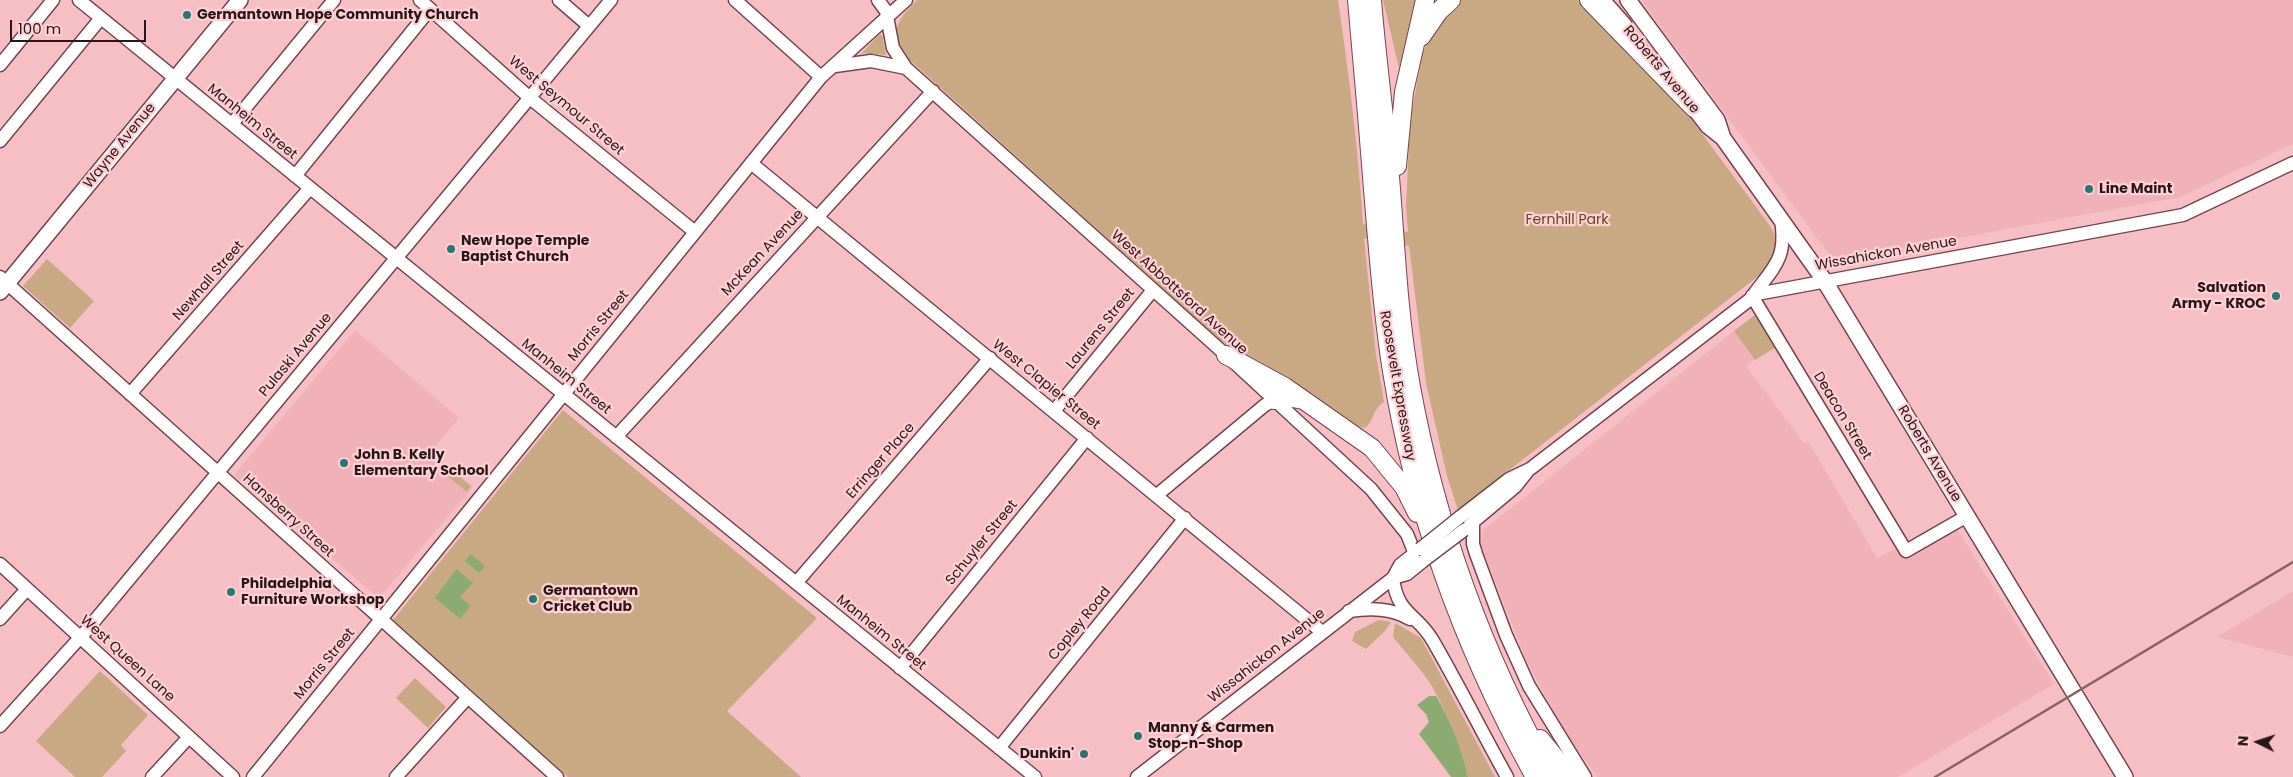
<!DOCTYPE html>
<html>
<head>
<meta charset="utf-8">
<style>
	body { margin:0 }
	#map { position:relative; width:2293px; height:777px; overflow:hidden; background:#f6bfc5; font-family:Poppins,sans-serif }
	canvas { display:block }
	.north { position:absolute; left:2233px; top:717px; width:50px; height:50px; -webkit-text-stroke:4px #fcd0d4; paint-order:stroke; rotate:274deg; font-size:14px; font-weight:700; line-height:20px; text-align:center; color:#291618 }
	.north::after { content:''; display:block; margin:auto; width:18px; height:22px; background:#291618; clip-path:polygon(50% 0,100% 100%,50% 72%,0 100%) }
	.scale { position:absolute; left:10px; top:20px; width:136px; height:22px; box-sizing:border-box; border:2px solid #291618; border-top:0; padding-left:6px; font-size:15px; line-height:18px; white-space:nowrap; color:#291618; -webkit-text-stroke:4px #fcd0d4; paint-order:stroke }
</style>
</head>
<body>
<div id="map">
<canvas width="2293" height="777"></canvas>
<div class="north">N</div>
<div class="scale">100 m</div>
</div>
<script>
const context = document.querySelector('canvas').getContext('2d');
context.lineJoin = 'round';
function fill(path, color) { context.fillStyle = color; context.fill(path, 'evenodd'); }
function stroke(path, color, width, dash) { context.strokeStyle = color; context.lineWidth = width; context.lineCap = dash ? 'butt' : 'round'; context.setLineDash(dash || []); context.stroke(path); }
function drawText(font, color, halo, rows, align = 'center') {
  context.font = font + ' Poppins,sans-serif'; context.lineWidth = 4.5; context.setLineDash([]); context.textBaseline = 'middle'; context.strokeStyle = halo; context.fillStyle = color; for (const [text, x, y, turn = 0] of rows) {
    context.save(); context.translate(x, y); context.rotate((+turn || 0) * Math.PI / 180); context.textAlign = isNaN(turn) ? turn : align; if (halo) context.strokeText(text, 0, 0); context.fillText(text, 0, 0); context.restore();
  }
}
const built = new Path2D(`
	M 1641,0 L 2293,0 L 2293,144 L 2180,197 L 1834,261 Z
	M 355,330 L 459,418 L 431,451 L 473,487 L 379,598 L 234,475 Z
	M 1734,331 L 1755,360 L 1746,366 L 1804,443 L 1808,441 L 1877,558 L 1898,548 L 1904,557 L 1957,529 L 2054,684 L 1898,777 L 1597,777 L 1562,728 L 1526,659 L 1481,546 L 1482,531 Z
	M 2293,591 L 2293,657 L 2217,637 Z`);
const green = new Path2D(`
	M 917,0 L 1338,0 C 1349,74 1358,148 1363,224 L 1408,232 L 1406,206 L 1410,121 L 1423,51 L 1445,14 L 1458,0 L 1582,0 L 1678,101 L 1770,226 C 1780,243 1775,254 1766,270 L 1458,510 L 1447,476 L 1426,383 L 1409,246 L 1364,238 L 1376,355 L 1384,402 C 1371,411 1375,420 1365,428 L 1351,425 L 1220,340 L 902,53 C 887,33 902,14 917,0 Z
	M 1383,0 L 1417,0 L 1411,30 L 1399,68 Z
	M 879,35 L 882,35 L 886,55 L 862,53 Z
	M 47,259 L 94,301 L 70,328 L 23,286 Z
	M 1755,315 L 1776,347 L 1755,360 L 1734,331 Z
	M 563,410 L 817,618 L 727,711 L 801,777 L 568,777 L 393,620 Z
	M 440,461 L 471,486 L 467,492 L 435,466 Z
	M 1379,620 L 1391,622 L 1385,631 L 1366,649 L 1352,641 L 1355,632 Z
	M 1395,623 L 1421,638 L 1495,777 L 1468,777 C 1461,746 1447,714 1432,686 C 1421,669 1406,653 1393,637 Z
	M 100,671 L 148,715 L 121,745 L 126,751 L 102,777 L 75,777 L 36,741 Z
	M 415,678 L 446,707 L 428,728 L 396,698 Z`);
const water = new Path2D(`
	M 470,554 L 485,566 L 479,573 L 465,561 Z
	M 456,569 L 473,583 L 460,597 L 470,606 L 460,619 L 435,598 Z
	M 1429,696 L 1436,696 C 1450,720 1462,749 1468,777 L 1451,777 L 1419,734 L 1429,722 L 1426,714 L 1417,705 Z`);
const minor = new Path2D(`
	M 79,0 L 1035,777
	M 420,0 L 530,98 L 695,232
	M 559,0 L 589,26
	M 735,0 L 821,77
	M 878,0 L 886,11 L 893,48 L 906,68 L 1226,355 L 1371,489 L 1407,534 L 1415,554
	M 0,65 L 53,0
	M 835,66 L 871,61 L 906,68
	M 232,124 L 334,0
	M 0,141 L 101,18
	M 751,163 L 1322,632
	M 295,176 L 430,9
	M 0,277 L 557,777
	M 1754,294 C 1775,266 1787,258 1781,219
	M 1752,296 L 1906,551 L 1967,516
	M 130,394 L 310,188
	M 1054,411 L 1153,290
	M 616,437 L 933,91
	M 1157,495 L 1265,405 L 1274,400
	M 1460,517 L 1509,479 L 1530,469 L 1757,294 L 2183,215 L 2293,163
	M 1473,523 L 1473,544 L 1476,554 L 1506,635 L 1529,686 L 1585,777
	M 1466,528 L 1515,487 L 1527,472
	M 0,564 L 233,777
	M 1393,578 C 1397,615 1418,614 1433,641 C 1459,686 1482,732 1507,777
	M 1393,578 L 1400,565 L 1420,549
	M 796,583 L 990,358
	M 1349,611 C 1371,608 1391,608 1410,619
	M 0,619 L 27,589
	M 900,668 L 1087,438
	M 0,726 L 86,631 L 611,0
	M 999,748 L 1185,518
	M 152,777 L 189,737
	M 253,777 L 821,77 L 906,0
	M 396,777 L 468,697
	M 1137,777 L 1393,578 L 1407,574 L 1423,561`);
const major = new Path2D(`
	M 1602,0 L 1624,25
	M 1628,0 L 1717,120 L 1723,138
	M 1688,100 L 1708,126 L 1723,138 L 1824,280 L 2125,777
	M 0,292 L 240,0`);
const highway = new Path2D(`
	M 1357,0 C 1364,75 1370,151 1376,226 C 1380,274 1384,323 1392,371 C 1415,516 1464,649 1535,777
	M 1372,0 C 1377,63 1386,126 1391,189 C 1396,255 1399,321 1411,387 C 1436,524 1483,655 1552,777
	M 1589,0 L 1694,108
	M 1421,37 L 1439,11 L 1451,0
	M 1397,166 L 1404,92 L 1425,0
	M 1226,355 L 1285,387 L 1372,448 L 1404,487 L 1417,513
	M 1274,400 L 1293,398 L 1303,400
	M 1540,739 L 1571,777`);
const rail = new Path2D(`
	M 1935,777 L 2293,562`);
const minorBridge = new Path2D(`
	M 1420,549 L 1460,517
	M 1423,561 L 1464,530`);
const markers = [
	[187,15,5,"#2a7471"],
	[2089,189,5,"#2a7471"],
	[451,249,5,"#2a7471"],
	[2276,296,5,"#2a7471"],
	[344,463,5,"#2a7471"],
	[231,592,5,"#2a7471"],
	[533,599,5,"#2a7471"],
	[1138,736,5,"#2a7471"],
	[1084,754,5,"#2a7471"]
];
const poiNames = [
	["Germantown Hope Community Church",197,15],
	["Line Maint",2099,189],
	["New Hope Temple",461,241],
	["Baptist Church",461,257],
	["Salvation",2266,288,"right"],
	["Army - KROC",2266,304,"right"],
	["John B. Kelly",354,455],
	["Elementary School",354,471],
	["Philadelphia",241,584],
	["Furniture Workshop",241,600],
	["Germantown",543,591],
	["Cricket Club",543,607],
	["Manny & Carmen",1148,728],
	["Stop-n-Shop",1148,744],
	["Dunkin'",1074,754,"right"]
];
const streetNames = [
	["Roberts Avenue",1661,70,50],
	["West Seymour Street",566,106,40],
	["Manheim Street",252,122,39],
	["Wayne Avenue",120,146,-51],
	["McKean Avenue",763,253,-47],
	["Wissahickon Avenue",1886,254,-10],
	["Newhall Street",209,281,-49],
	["West Abbottsford Avenue",1179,293,42],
	["Morris Street",599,326,-51],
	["Laurens Street",1101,329,-51],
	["Pulaski Avenue",296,355,-50],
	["Manheim Street",566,377,39],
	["West Clapier Street",1046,385,39],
	["Roosevelt Expressway",1397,386,80],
	["Deacon Street",1842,416,59],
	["Roberts Avenue",1929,454,59],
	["Erringer Place",881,461,-49],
	["Hansberry Street",288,516,42],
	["Schuyler Street",982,543,-51],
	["Copley Road",1080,624,-51],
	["Manheim Street",881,633,39],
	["Wissahickon Avenue",1267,656,-38],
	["West Queen Lane",127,659,42],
	["Morris Street",325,664,-51]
];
const parkNames = [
	["Fernhill Park",1567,220]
];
fill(built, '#f0b1b8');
fill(green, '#c9a983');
fill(water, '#8cab73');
stroke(minor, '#75474d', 15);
stroke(major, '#75474d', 18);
stroke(highway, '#75474d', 20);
stroke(minor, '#fff', 12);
stroke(major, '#fff', 15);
stroke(highway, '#fff', 18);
stroke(rail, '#866367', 2.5);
stroke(minorBridge, '#75474d', 15, []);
stroke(minorBridge, '#fff', 12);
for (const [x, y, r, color] of markers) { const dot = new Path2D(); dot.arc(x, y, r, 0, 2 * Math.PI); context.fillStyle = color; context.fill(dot); stroke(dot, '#fcd0d4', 2); }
drawText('bold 14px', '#291618', '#fcd0d4', poiNames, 'left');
drawText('14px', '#291618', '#fcd0d4', streetNames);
drawText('14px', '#65471e', '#fcd0d4', parkNames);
</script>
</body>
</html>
